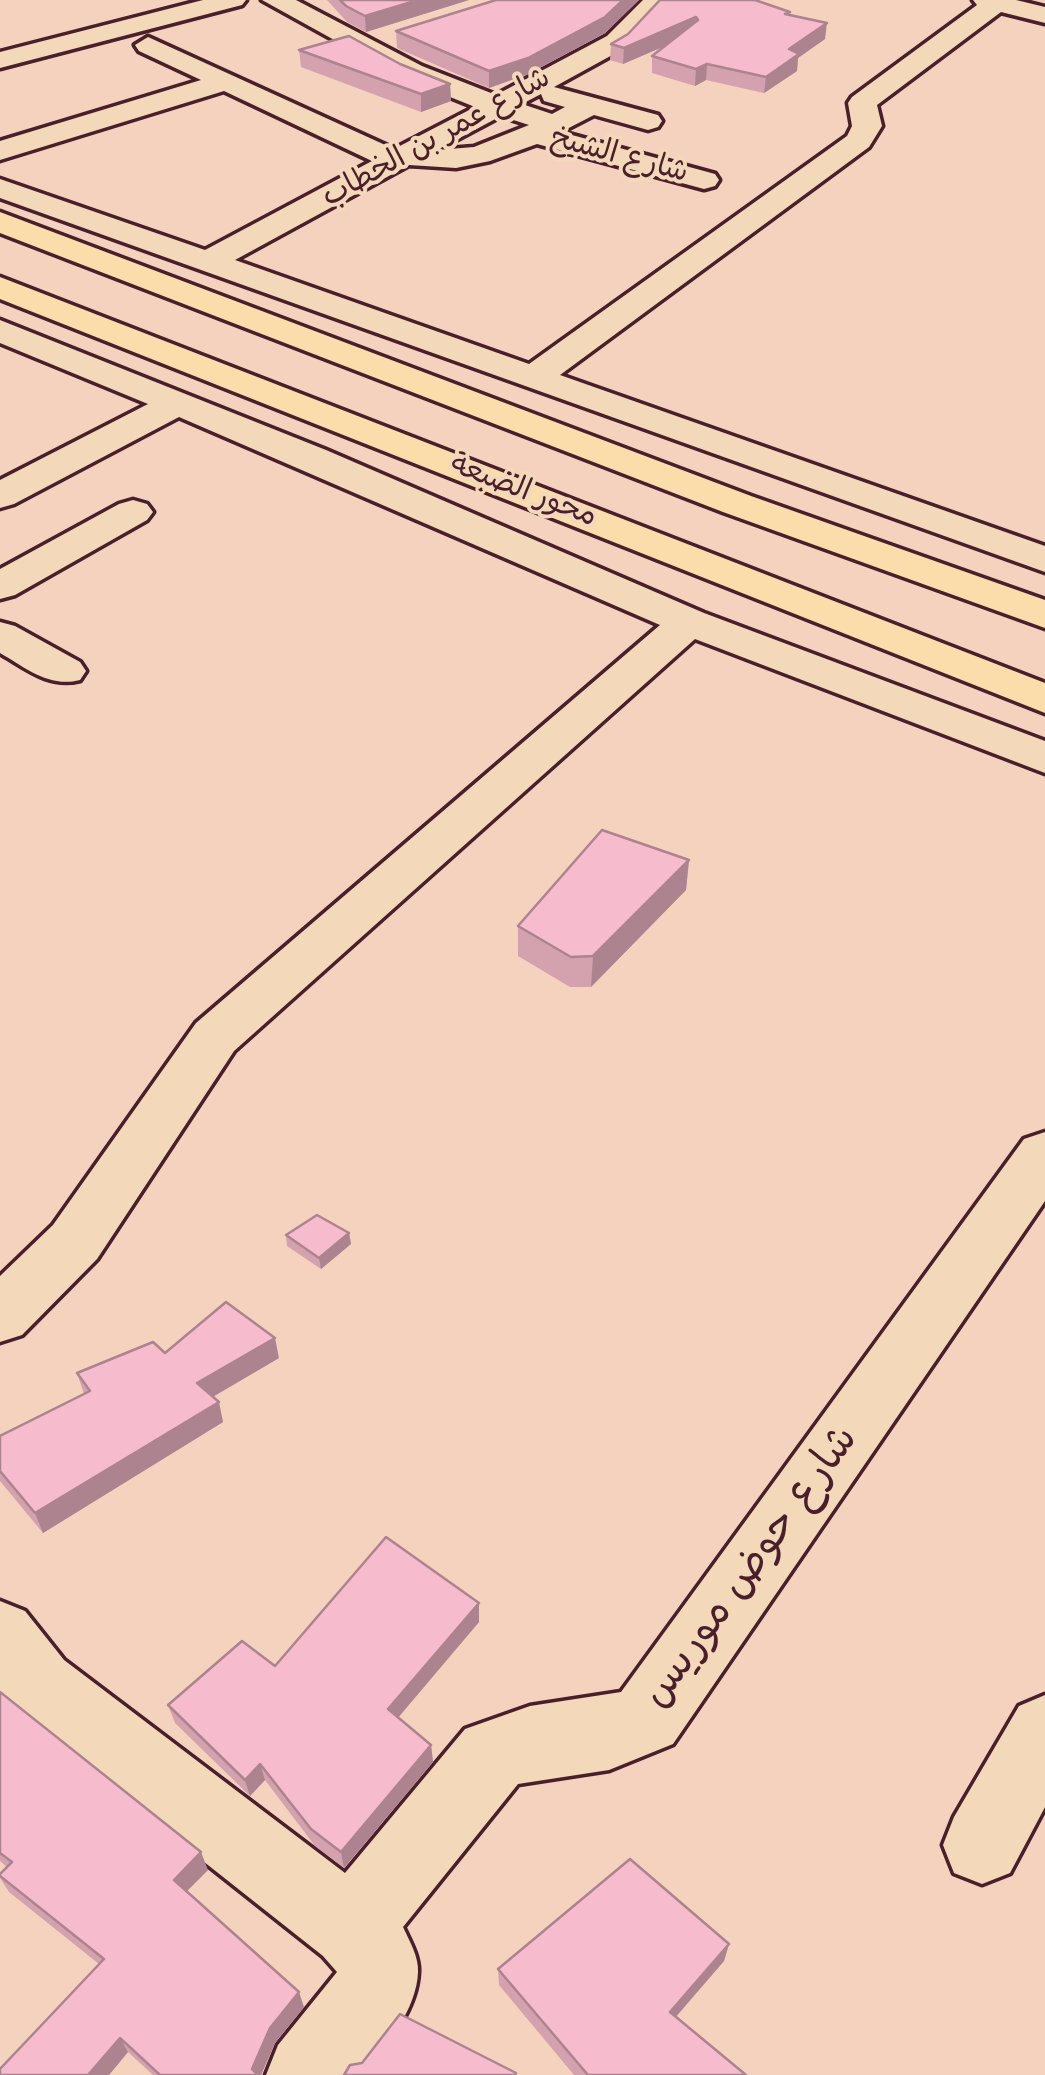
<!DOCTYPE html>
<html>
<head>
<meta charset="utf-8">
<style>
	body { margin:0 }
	canvas { display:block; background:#f4d2be }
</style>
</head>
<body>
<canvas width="1045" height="2075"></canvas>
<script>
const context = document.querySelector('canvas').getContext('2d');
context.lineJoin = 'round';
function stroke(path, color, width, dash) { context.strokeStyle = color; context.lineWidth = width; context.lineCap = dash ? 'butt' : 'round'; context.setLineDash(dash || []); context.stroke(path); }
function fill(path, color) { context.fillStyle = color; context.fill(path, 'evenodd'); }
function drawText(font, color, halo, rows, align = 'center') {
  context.font = font + ' Mynerve,"Playpen Sans Arabic",sans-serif'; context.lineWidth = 8; context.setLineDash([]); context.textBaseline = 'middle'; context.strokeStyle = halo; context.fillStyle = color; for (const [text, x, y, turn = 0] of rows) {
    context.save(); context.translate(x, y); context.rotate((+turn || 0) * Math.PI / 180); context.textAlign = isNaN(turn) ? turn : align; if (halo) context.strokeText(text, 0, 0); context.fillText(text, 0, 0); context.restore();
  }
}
const street = new Path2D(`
	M 203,0 L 246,0 L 242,5 L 0,68 L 0,52 Z
	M 262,0 L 296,0 L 422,66 L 496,95 L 607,36 L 643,0 L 670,0 L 625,48 L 554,87 L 658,115 L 662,121 L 658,127 L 648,130 L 594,115 L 561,132 L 715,174 L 719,180 L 715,186 L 704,189 L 537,144 L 490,161 L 456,168 L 409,165 L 235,260 L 529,364 L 847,136 L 852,126 L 848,103 L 852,97 L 977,5 L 973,0 L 1016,0 L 1045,7 L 1045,23 L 1001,12 L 877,105 L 882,126 L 869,147 L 560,375 L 1045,546 L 1045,572 L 0,198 L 0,179 L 205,250 L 372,161 L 224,91 L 0,160 L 0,141 L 201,80 L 139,51 L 135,45 L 148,37 L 394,149 L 475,107 L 403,78 ZM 541,94 L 544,101 L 565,107 L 552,114 L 522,104 ZM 501,116 L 529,125 L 474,147 L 437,150 Z
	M 0,320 L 326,450 L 704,613 L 1045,741 L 1045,773 L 695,639 L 234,1051 L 97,1259 L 22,1335 L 0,1342 L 0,1276 L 53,1225 L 196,1023 L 660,625 L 179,417 L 14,504 L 0,508 L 0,480 L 148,404 L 0,343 Z
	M 133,500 L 147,504 L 153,512 L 147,520 L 15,595 L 0,599 L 0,569 L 119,504 Z
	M 0,622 L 15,626 L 80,662 L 86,671 L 80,680 C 49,688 26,668 0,653 Z
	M 1045,1132 L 1045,1201 L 673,1744 L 609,1770 L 518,1784 L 403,1927 C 409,1940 419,1957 418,1972 C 417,2008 386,2048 363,2075 L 266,2075 L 278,2045 L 337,1972 L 323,1956 L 12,1710 L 0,1694 L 0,1601 L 25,1611 L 64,1660 L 345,1873 L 465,1729 L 530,1706 L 621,1692 L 1024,1139 Z
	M 1045,1695 L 1045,1807 L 1010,1873 L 982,1884 L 954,1873 L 943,1845 L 954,1817 L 1019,1706 Z`);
const highway = new Path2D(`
	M 0,212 L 751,496 L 1045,600 L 1045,628 L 723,512 L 0,233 Z
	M 0,277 L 1045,683 L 1045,713 L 0,299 Z`);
const wall = new Path2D(`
	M 327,0 L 469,0 L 366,32 L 347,22 Z
	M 496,0 L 639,0 L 605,33 L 528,74 L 489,88 L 397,48 L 396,31 Z
	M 660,0 L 789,15 L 825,39 L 798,58 L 797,71 L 764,93 L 706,80 L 695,86 L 652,73 L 652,56 L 665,46 L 623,64 L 610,60 L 611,44 L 628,34 Z
	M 299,50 L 400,64 L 450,84 L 451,101 L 421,112 L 301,67 Z
	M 689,860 L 686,890 L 591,987 L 570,987 L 518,956 L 518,926 Z
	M 349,1233 L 351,1244 L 321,1269 L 287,1246 L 286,1235 Z
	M 279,1358 L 213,1397 L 223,1422 L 43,1533 L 0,1481 L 0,1436 L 84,1394 L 77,1373 Z
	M 479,1622 L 398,1718 L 431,1745 L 433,1762 L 344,1868 L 315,1846 L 265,1780 L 250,1796 L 175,1723 L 168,1705 L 275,1666 Z
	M 0,1692 L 208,1870 L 186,1892 L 304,2007 L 275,2043 L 261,2075 L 153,2075 L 128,2052 L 109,2075 L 99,1964 L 9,1892 L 0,1878 L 0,1874 L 7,1867 L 0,1861 Z
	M 729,1944 L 724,1961 L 676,2017 L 746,2075 L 574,2075 L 499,1985 L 498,1969 Z`);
const shadedWall = new Path2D(`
	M 418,0 L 469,0 L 366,32 L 365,16 Z
	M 623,0 L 639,0 L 605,33 L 528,74 L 489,88 L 489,71 Z
	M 696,17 L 695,33 L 623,64 L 624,48 Z
	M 827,23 L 825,39 L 798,58 L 797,71 L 764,93 L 766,77 L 789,49 Z
	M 707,64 L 706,80 L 695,86 L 696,69 Z
	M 450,84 L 451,101 L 421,112 L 421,94 Z
	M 689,860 L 686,890 L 591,987 L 593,956 Z
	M 349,1233 L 351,1244 L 321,1269 L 319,1258 Z
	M 275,1338 L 279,1358 L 202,1403 L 197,1383 Z
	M 219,1402 L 223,1422 L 43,1533 L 35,1513 Z
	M 479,1603 L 479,1622 L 390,1727 L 388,1709 Z
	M 431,1745 L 433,1762 L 344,1868 L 341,1852 Z
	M 260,1764 L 265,1780 L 250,1796 L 245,1780 Z
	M 201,1852 L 208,1870 L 181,1897 L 174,1880 Z
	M 729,1944 L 724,1961 L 666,2028 L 670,2012 Z
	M 299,1992 L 304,2007 L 275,2043 L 261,2075 L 254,2075 L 252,2069 L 270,2028 Z
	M 120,2038 L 128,2052 L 109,2075 L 88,2075 Z`);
const building = new Path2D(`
	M 340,0 L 418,0 L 365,16 L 346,6 Z
	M 496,0 L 623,0 L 605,17 L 528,58 L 489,71 L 396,31 Z
	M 660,0 L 755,0 L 790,12 L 785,14 L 827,23 L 789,49 L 799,54 L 766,77 L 707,64 L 696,69 L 652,56 L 698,20 L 696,17 L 624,48 L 611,44 L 628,34 Z
	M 349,36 L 400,64 L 450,84 L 421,94 L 299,50 Z
	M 602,830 L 689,860 L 593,956 L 571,957 L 518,926 Z
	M 317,1215 L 349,1233 L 319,1258 L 286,1235 Z
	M 226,1302 L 275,1338 L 197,1383 L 219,1402 L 35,1513 L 0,1471 L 0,1436 L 90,1391 L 77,1373 L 153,1342 L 165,1353 Z
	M 386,1537 L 479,1603 L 388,1709 L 431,1745 L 341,1852 L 311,1829 L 260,1764 L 245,1780 L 168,1705 L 242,1641 L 275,1666 Z
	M 0,1692 L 201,1852 L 174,1880 L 299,1992 L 270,2028 L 252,2069 L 258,2075 L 160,2075 L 120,2038 L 88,2075 L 0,2075 L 0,2069 L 104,1959 L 0,1876 L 0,1874 L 12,1862 L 0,1853 Z
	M 630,1859 L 729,1944 L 670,2012 L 746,2075 L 588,2075 L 498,1969 Z
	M 400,2014 L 516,2073 L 515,2075 L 344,2075 L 350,2065 L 362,2063 Z`);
const farStreetnames = [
	["شارع عمر بن الخطاب",437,139,-29],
	["شارع الشيخ",619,157,15],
	["محور الضبعة",523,492,21]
];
const nearStreetnames = [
	["شارع حوض موريس",752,1568,-54]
];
stroke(street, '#4a1f2b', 7);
stroke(highway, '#4a1f2b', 7);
fill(street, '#f3d8ba');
fill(highway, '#faddab');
fill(wall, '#d4a1af');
fill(shadedWall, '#ac838f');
fill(building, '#f6bbcc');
stroke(building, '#ac838f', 2.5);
drawText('30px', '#4a1f2b', '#f3d8ba', farStreetnames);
drawText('42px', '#4a1f2b', '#f3d8ba', nearStreetnames);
</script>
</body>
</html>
